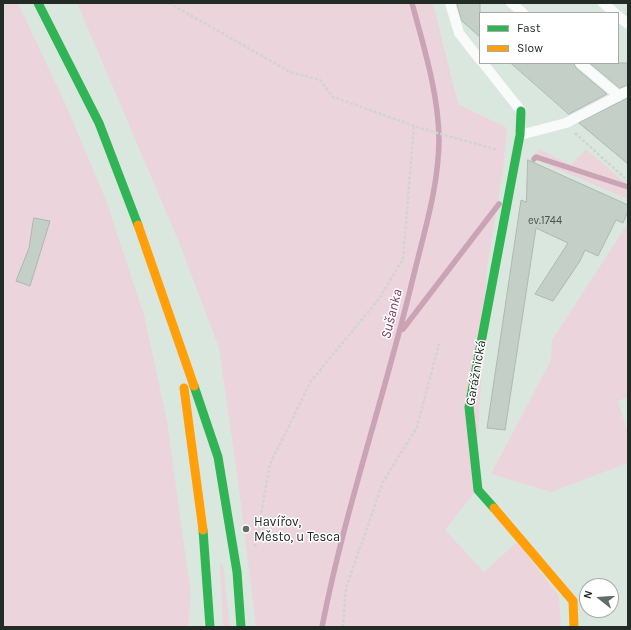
<!DOCTYPE html>
<html>
<head>
<meta charset="utf-8">
<style>
	body { margin:0 }
	#map { position:relative; width:631px; height:630px; overflow:hidden; background:#dae7de; font-family:Karla,sans-serif }
	canvas { display:block }
	.frame { position:absolute; inset:0; border:4px solid #222b25; pointer-events:none }
	.legend { position:absolute; left:479px; top:12px; width:140px; height:52px; box-sizing:border-box; background:#fff; border:1px solid #a7aaa8; margin:0; padding:5px 7px; list-style:none; font-size:12px; color:#222b25 }
	.legend li { display:flex; align-items:center; gap:8px; height:20px }
	.legend b { width:20px; border:1px solid #a7aaa8 }
	.north { position:absolute; left:579px; top:578px; width:40px; height:40px; box-sizing:border-box; background:#fff; border:1px solid #a7aaa8; border-radius:50%; rotate:287deg; font-size:11px; font-weight:700; line-height:16px; text-align:center; color:#222b25 }
	.north::after { content:''; display:block; margin:auto; width:14px; height:18px; background:#626d66; clip-path:polygon(50% 0,100% 100%,50% 72%,0 100%) }
</style>
</head>
<body>
<div id="map">
<canvas width="631" height="630"></canvas>
<div class="frame"></div>
<ul class="legend">
<li><b style="height:5px;background:#30b455"></b>Fast</li>
<li><b style="height:5px;background:#ff9f0a"></b>Slow</li>
</ul>
<div class="north">N</div>
</div>
<script>
const context = document.querySelector('canvas').getContext('2d');
context.lineJoin = 'round';
function fill(path, color) { context.fillStyle = color; context.fill(path, 'evenodd'); }
function stroke(path, color, width, dash) { context.strokeStyle = color; context.lineWidth = width; context.lineCap = dash ? 'butt' : 'round'; context.setLineDash(dash || []); context.stroke(path); }
function drawText(font, color, halo, rows, align = 'center') {
  context.font = font + ' Karla,sans-serif'; context.lineWidth = 3; context.setLineDash([]); context.textBaseline = 'middle'; context.strokeStyle = halo; context.fillStyle = color; for (const [text, x, y, turn = 0] of rows) {
    context.save(); context.translate(x, y); context.rotate((+turn || 0) * Math.PI / 180); context.textAlign = isNaN(turn) ? turn : align; if (halo) context.strokeText(text, 0, 0); context.fillText(text, 0, 0); context.restore();
  }
}
const green = new Path2D(`
	M 3,3 L 18,3 L 65,103 L 106,200 L 144,315 L 167,421 L 191,595 L 188,627 L 3,627 Z
	M 77,3 L 433,3 L 458,104 L 507,128 L 503,170 L 487,269 L 475,492 L 445,530 L 484,572 L 517,542 L 559,596 L 561,627 L 256,627 L 238,481 L 219,348 L 179,242 Z
	M 539,149 L 571,165 L 586,149 L 628,185 L 628,199 L 534,159 Z
	M 628,223 L 628,397 L 618,401 L 628,433 L 628,463 L 551,492 L 491,474 L 551,360 L 552,340 Z
	M 220,564 L 223,565 L 230,627 L 223,627 Z`);
const stream = new Path2D(`
	M 534,159 L 536,157 L 628,187
	M 403,329 L 499,204
	M 322,627 C 345,509 385,395 413,278 C 424,232 439,186 439,138 C 438,92 424,48 412,3`);
const building = new Path2D(`
	M 457,3 L 480,3 L 480,37 L 462,21 Z
	M 511,63 L 574,63 L 576,68 L 607,94 L 569,114 Z
	M 590,63 L 628,63 L 628,85 L 620,88 Z
	M 628,98 L 628,164 L 579,123 Z
	M 528,160 L 628,205 L 628,211 L 623,223 L 616,220 L 598,256 L 585,250 L 580,261 L 553,301 L 535,294 L 568,243 L 536,228 L 505,430 L 487,428 L 521,200 L 526,202 Z
	M 34,218 L 50,221 L 30,286 L 16,281 L 29,248 Z`);
const path = new Path2D(`
	M 169,3 L 290,72 L 320,80 L 333,97 L 423,129 L 498,150
	M 575,133 L 628,181
	M 255,547 L 270,464 L 311,381 L 379,299 L 403,259 L 414,126
	M 343,627 L 346,588 L 383,482 L 417,427 L 439,344`);
const lane = new Path2D(`
	M 450,3 L 459,33 L 480,60
	M 511,3 L 523,13
	M 603,3 L 615,13
	M 618,16 L 628,24
	M 483,63 L 521,111
	M 580,63 L 619,96
	M 520,135 L 566,123 L 628,91`);
const fast = new Path2D(`
	M 38,3 L 99,123 L 138,225
	M 194,386 L 218,457 L 237,572 L 241,627
	M 494,508 L 478,490 L 469,407 L 520,135 L 521,111
	M 203,530 L 210,627`);
const slow = new Path2D(`
	M 138,225 L 194,386
	M 184,388 L 203,530
	M 494,508 L 573,601 L 574,627`);
const markers = [
	[246,529,4,"#626d66"]
];
const numberNames = [
	["ev.1744",545,221]
];
const streetNames = [
	["Garážnická",476,373,-80]
];
const poiNames = [
	["Havířov,",254,522],
	["Město, u Tesca",254,537]
];
const waterNames = [
	["Sušanka",392,314,-76]
];
fill(green, '#ecd4dc');
stroke(stream, '#caa4b4', 5.5);
fill(building, '#c4cfc7');
stroke(building, '#adb8b1', 1);
stroke(path, '#d1d5d2', 2.5, [3, 2]);
stroke(lane, '#f9fbfa', 10);
stroke(fast, '#30b455', 9);
stroke(slow, '#ff9f0a', 9);
for (const [x, y, r, color] of markers) { const dot = new Path2D(); dot.arc(x, y, r, 0, 2 * Math.PI); context.fillStyle = color; context.fill(dot); stroke(dot, '#fff', 1.5); }
drawText('11px', '#4a544e', null, numberNames);
drawText('13px', '#222b25', '#fff', streetNames);
drawText('13px', '#222b25', '#fff', poiNames, 'left');
drawText('italic 14px', '#80365b', '#fff', waterNames);
</script>
</body>
</html>
